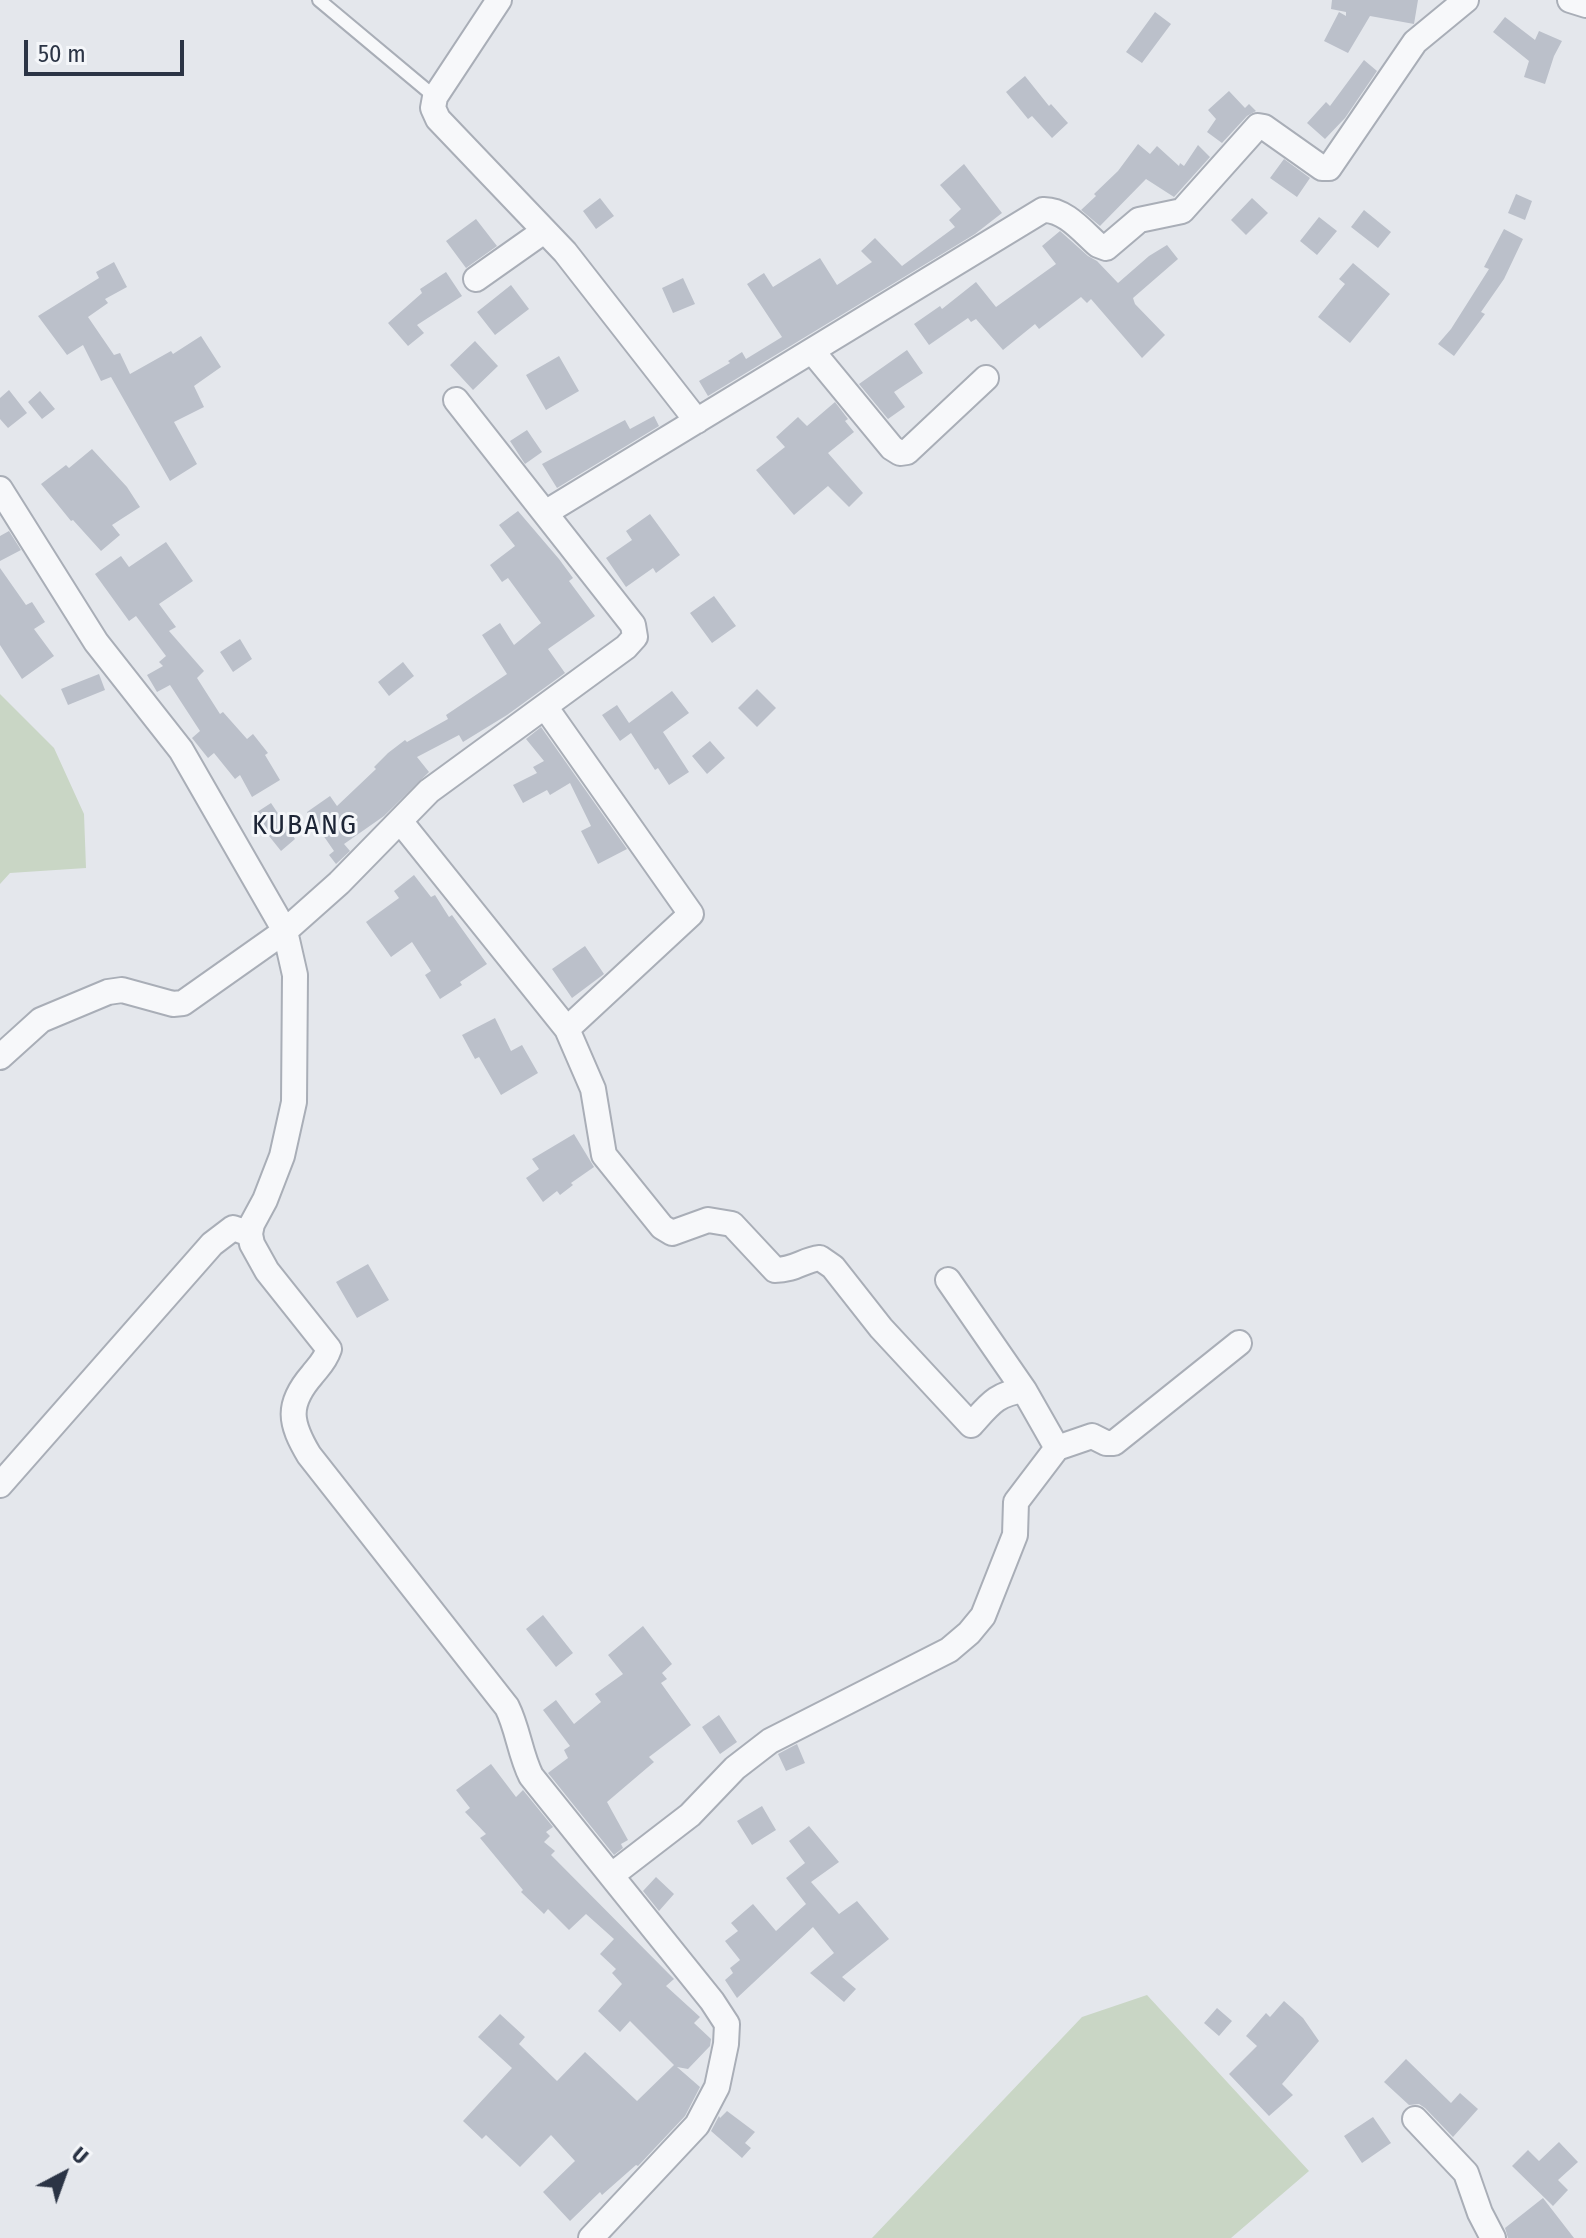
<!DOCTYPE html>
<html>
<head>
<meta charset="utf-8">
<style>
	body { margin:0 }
	#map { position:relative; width:1586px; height:2238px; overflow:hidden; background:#e4e7ec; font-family:"Fira Sans Condensed",sans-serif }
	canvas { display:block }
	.north { position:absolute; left:24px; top:2134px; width:80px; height:80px; -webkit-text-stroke:6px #f4f6f9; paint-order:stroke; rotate:41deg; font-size:22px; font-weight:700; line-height:32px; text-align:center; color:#2b3445 }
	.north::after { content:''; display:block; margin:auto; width:28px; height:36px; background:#2b3445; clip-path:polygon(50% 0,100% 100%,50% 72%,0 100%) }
	.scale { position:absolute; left:24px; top:40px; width:160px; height:36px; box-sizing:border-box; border:4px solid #2b3445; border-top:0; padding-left:10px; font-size:24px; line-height:28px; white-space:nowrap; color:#2b3445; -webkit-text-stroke:6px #f4f6f9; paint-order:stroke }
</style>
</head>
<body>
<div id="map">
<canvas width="1586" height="2238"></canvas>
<div class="north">U</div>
<div class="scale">50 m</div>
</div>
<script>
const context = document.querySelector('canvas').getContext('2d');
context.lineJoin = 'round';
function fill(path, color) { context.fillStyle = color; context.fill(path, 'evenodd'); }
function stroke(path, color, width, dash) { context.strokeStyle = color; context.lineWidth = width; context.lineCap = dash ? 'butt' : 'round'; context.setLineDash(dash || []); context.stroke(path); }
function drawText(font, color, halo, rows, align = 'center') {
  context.font = font + ' "Fira Sans Condensed",sans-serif'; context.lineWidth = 6; context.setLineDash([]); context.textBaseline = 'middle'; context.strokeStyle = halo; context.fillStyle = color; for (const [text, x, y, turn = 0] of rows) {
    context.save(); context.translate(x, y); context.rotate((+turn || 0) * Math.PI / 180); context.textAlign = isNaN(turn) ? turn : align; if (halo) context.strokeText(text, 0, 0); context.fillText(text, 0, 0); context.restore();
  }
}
const green = new Path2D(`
	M 0,694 L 54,748 L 84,814 L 86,868 L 10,873 L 0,884 Z
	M 1147,1995 L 1309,2171 L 1231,2238 L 872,2238 L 1082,2017 Z`);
const building = new Path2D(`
	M 1332,0 L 1418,0 L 1414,24 L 1370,16 L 1348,53 L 1324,41 L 1339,12 L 1346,16 L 1346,12 L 1331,9 Z
	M 1155,12 L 1171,24 L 1142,63 L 1126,52 Z
	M 1505,17 L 1535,40 L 1539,31 L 1562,41 L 1554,56 L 1545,84 L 1524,77 L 1529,61 L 1493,32 Z
	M 1364,60 L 1377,71 L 1345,118 L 1325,139 L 1307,123 L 1326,102 L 1330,106 Z
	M 1025,76 L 1049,106 L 1051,104 L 1068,123 L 1052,138 L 1032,116 L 1028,119 L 1006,92 Z
	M 1229,91 L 1245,108 L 1249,104 L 1256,111 L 1247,116 L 1222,143 L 1207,132 L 1216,119 L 1208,110 Z
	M 1138,144 L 1150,154 L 1157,146 L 1179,166 L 1180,163 L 1184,166 L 1198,145 L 1210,157 L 1174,197 L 1146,179 L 1100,226 L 1081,210 L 1096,196 L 1094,194 L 1118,171 Z
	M 1284,159 L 1310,178 L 1297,197 L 1270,178 Z
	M 964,164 L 1002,213 L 975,234 L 708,396 L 699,381 L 730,363 L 728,361 L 742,352 L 746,359 L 782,337 L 747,284 L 764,273 L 773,287 L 820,258 L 837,285 L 872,262 L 861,251 L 875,238 L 902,266 L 955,227 L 949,220 L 961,209 L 940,185 Z
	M 1516,194 L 1532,201 L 1525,220 L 1508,213 Z
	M 600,198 L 614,216 L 596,229 L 583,211 Z
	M 1252,198 L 1268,213 L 1246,235 L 1231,220 Z
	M 1364,210 L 1391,232 L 1378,248 L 1351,227 Z
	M 1319,217 L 1337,231 L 1317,255 L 1300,241 Z
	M 476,219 L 497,246 L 466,268 L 446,241 Z
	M 1504,229 L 1523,239 L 1504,279 L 1481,312 L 1485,314 L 1454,356 L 1438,344 L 1451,329 L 1489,269 L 1484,267 Z
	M 1060,231 L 1088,256 L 1097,261 L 1118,283 L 1149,256 L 1167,245 L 1178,259 L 1133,298 L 1135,304 L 1165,335 L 1142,358 L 1091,299 L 1087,303 L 1081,297 L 1039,329 L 1035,324 L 1003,350 L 976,319 L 971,322 L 968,318 L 929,345 L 914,324 L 940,306 L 942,309 L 976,282 L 996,307 L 1056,264 L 1042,246 Z
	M 114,262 L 127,287 L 105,299 L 108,303 L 88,317 L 114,355 L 120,353 L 130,374 L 171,351 L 173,354 L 201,336 L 221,367 L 194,386 L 204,407 L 174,422 L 197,464 L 170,481 L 111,377 L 101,381 L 83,345 L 67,355 L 38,316 L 99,278 L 96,272 Z
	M 1353,263 L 1390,294 L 1350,343 L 1318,317 L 1345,284 L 1339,279 Z
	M 446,272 L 462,296 L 417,325 L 424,333 L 408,346 L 388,323 L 422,293 L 420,289 Z
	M 683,278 L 695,304 L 673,313 L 662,288 Z
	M 511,285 L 529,309 L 495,335 L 477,312 Z
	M 475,341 L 498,366 L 473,390 L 450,365 Z
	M 907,350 L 923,373 L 894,392 L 905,407 L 888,419 L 859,384 Z
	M 559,356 L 579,391 L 546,410 L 526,375 Z
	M 9,390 L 27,413 L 8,428 L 0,419 L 0,398 Z
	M 40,391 L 55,409 L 42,419 L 28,402 Z
	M 835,402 L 848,419 L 845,421 L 854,432 L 828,453 L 863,493 L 849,507 L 828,486 L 794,515 L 756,470 L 785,447 L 776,437 L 798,417 L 807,426 Z
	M 654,416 L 659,426 L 557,488 L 542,464 L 625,420 L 630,429 Z
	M 527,430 L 542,452 L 525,464 L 510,441 Z
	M 92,449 L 127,487 L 140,507 L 112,525 L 120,535 L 101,551 L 73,520 L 71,521 L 41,484 L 66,465 L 69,468 Z
	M 518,511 L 559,559 L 573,578 L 569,581 L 595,616 L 548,649 L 565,673 L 507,715 L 463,742 L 459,735 L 417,757 L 429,772 L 384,816 L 344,844 L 350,851 L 336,864 L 329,855 L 334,851 L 307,812 L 330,796 L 337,806 L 376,769 L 374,767 L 388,753 L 405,740 L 407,742 L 448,719 L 446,715 L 507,674 L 482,635 L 500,623 L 514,645 L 541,623 L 508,578 L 502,582 L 490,565 L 515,546 L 499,525 Z
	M 650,514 L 680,555 L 656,573 L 653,568 L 626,587 L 606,558 L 632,540 L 626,531 Z
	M 9,531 L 21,550 L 0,561 L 0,536 Z
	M 166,542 L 193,581 L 159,604 L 176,627 L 169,631 L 204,671 L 197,678 L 220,714 L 223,712 L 247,739 L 253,734 L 268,753 L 265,755 L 280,780 L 252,797 L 240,775 L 235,779 L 214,753 L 208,758 L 192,738 L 200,731 L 170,685 L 157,692 L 147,675 L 163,666 L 159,662 L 166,656 L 136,616 L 129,621 L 95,574 L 121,556 L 129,567 Z
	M 0,568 L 26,605 L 32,602 L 45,622 L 34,629 L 54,656 L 22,679 L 0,645 Z
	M 714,596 L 736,626 L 712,643 L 690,613 Z
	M 240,639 L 252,659 L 233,672 L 220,652 Z
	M 403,662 L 414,676 L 389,696 L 378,682 Z
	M 99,674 L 105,690 L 68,705 L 61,689 Z
	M 757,689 L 776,708 L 757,727 L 738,708 Z
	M 672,691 L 689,713 L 663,732 L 689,772 L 669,785 L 658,768 L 655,770 L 631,733 L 620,741 L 602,715 L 617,705 L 629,723 Z
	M 541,727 L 627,849 L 598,864 L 581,831 L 591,826 L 570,783 L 550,795 L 547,790 L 523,803 L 513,785 L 537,773 L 533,767 L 544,761 L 526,739 Z
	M 710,741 L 725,758 L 707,774 L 692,756 Z
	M 271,803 L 295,839 L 281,851 L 265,831 L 262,833 L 251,816 Z
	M 414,875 L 431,897 L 435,895 L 449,917 L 452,915 L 487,964 L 460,982 L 462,985 L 440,999 L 425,975 L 431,971 L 412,942 L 391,957 L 366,922 L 399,898 L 394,891 Z
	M 585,946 L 604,974 L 572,998 L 552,969 Z
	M 495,1018 L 511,1051 L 522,1045 L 538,1073 L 501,1095 L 479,1057 L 475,1059 L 462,1035 Z
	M 574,1134 L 594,1167 L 571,1183 L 573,1185 L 560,1195 L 557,1191 L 543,1202 L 526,1178 L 539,1169 L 532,1159 Z
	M 368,1264 L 389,1300 L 357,1318 L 336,1282 Z
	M 543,1615 L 573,1653 L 556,1667 L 526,1629 Z
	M 643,1626 L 672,1664 L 662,1673 L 667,1679 L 661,1683 L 691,1725 L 649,1757 L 654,1762 L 607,1802 L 628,1840 L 621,1844 L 623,1848 L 614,1855 L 548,1773 L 568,1758 L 564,1750 L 570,1746 L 543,1710 L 556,1700 L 574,1724 L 601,1702 L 595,1694 L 623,1674 L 608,1655 Z
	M 719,1715 L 737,1742 L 720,1754 L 702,1727 Z
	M 797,1744 L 805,1763 L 786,1771 L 778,1754 Z
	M 491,1764 L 516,1797 L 523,1790 L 553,1827 L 546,1832 L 550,1836 L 544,1842 L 555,1851 L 551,1855 L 674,1979 L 666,1986 L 700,2017 L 694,2023 L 711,2039 L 710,2046 L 688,2069 L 677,2067 L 700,2087 L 685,2116 L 638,2166 L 636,2165 L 602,2195 L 600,2192 L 570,2221 L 543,2192 L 575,2161 L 551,2135 L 520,2167 L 486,2135 L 482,2139 L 463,2121 L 512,2068 L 478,2037 L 500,2014 L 525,2037 L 519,2044 L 557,2081 L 585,2052 L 637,2101 L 674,2065 L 630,2021 L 620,2032 L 598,2011 L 622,1984 L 612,1973 L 616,1969 L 600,1954 L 614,1939 L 586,1914 L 569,1930 L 548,1909 L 544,1914 L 521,1892 L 523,1890 L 480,1838 L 486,1834 L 465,1812 L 470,1808 L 456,1790 Z
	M 762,1806 L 776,1830 L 752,1845 L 737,1821 Z
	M 809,1826 L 839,1862 L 811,1882 L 839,1914 L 857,1901 L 889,1939 L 842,1977 L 856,1989 L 844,2002 L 810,1973 L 834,1953 L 813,1927 L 737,1998 L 725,1980 L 733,1973 L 730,1968 L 740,1960 L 725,1941 L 738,1931 L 731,1923 L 753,1904 L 776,1931 L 806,1904 L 786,1878 L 805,1863 L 789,1841 Z
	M 656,1877 L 674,1894 L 659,1911 L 643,1891 Z
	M 1284,2001 L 1303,2018 L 1319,2041 L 1282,2084 L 1293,2095 L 1269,2116 L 1229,2074 L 1257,2046 L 1246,2036 L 1266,2013 L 1270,2017 Z
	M 1217,2008 L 1232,2021 L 1219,2036 L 1204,2023 Z
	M 1406,2059 L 1451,2103 L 1460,2093 L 1478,2109 L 1453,2137 L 1425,2108 L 1419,2104 L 1409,2105 L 1384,2082 Z
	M 727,2111 L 755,2132 L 745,2143 L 751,2148 L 742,2158 L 711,2131 L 719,2116 L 720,2118 Z
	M 1373,2117 L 1391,2143 L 1362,2163 L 1344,2136 Z
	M 1559,2142 L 1578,2162 L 1558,2180 L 1568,2190 L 1553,2206 L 1512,2166 L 1528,2150 L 1539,2161 Z
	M 1543,2198 L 1574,2238 L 1508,2238 L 1505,2228 Z`);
const service = new Path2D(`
	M 319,0 L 435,97`);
const minor = new Path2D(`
	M 499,0 L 435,97 L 433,108 L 438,119 L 565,252 L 697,421
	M 1570,0 L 1586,5
	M 476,279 L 544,231
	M 812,351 L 892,448 L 900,453 L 907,452 L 986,378
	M 0,489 L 96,642 L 181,750 L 285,931 L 295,975 L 294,1102 L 282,1156 L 265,1200 L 252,1224 L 250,1234 L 252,1244 L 267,1271 L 329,1349 C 325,1361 319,1366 312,1375 C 286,1405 290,1423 309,1455 L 507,1707 C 518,1729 520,1754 531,1776 L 712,2001 L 727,2024 L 726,2044 L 717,2087 L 697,2125 L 591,2238
	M 545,513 L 1043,210 C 1065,209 1083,232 1098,245 L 1106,248 L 1139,220 L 1182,211 L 1258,126 L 1264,127 L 1322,168 L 1329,168 L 1415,42 L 1466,0
	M 546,708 L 691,914 L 567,1029
	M 400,821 L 567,1029 L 593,1089 L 604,1155 L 662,1227 L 672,1233 L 708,1220 L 732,1224 L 775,1270 C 795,1270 803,1260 820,1258 L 833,1267 L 881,1328 L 971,1425 C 990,1404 996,1394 1024,1390
	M 0,1057 L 41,1020 L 108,992 L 122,990 L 173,1004 L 183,1003 L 285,931 L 339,883 L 429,791 L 626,647 L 635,637 L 633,625 L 456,400
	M 1057,1448 L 1092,1436 L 1106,1443 L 1114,1443 L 1239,1343
	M 0,1485 L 212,1244 L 233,1228 L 250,1234
	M 612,1875 L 690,1815 L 735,1768 L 770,1741 L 949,1650 L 969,1633 L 983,1616 L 1015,1535 L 1016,1502 L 1057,1448 L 1024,1390 L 948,1280
	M 1415,2119 L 1466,2173 L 1480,2213 L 1493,2238`);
const quarterNames = [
	["KUBANG",305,826]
];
fill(green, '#c9d6c5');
fill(building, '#bbc0ca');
stroke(service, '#a9aeb7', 16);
stroke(minor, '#a9aeb7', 28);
stroke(service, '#f7f8fa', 12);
stroke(minor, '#f7f8fa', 24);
context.letterSpacing = '2px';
drawText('28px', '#1d2536', '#f4f6f9', quarterNames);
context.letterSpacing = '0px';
</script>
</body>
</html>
